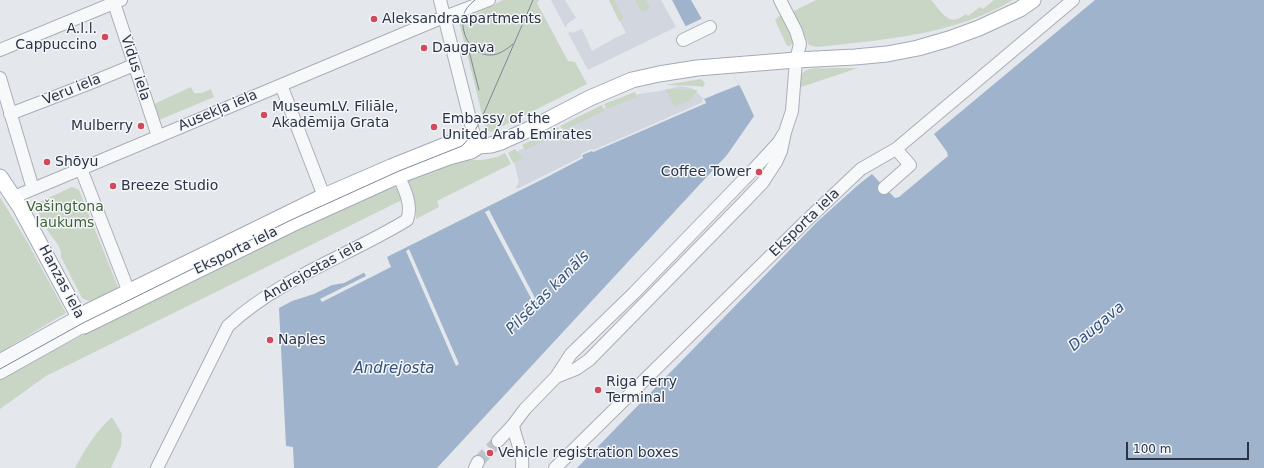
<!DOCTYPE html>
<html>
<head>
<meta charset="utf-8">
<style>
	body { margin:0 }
	#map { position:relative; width:1264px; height:468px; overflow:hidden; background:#e4e7ec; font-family:"DejaVu Sans",sans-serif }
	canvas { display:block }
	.scale { position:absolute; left:1126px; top:442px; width:123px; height:18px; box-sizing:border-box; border:2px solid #2b3445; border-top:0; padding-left:5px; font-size:12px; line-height:14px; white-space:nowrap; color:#2b3445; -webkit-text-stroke:3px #f4f6f9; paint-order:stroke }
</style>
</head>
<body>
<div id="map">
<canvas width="1264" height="468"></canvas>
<div class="scale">100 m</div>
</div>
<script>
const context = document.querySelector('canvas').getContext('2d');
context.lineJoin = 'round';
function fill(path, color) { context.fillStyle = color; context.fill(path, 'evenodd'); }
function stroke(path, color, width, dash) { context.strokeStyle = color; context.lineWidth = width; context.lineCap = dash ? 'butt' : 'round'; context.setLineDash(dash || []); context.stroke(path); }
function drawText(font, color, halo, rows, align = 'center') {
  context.font = font + ' "DejaVu Sans",sans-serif'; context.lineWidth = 3; context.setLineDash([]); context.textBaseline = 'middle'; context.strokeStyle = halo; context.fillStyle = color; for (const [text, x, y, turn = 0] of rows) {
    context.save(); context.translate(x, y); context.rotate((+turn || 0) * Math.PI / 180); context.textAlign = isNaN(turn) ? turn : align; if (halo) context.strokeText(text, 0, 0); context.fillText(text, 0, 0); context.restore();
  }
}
const built = new Path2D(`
	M 551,0 L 565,0 L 576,18 L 567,24 L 567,26 L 565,27 Z
	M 609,0 L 661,0 L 676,27 L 588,70 L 568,33 L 570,31 L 572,33 L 582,29 L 592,51 L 617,37 L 626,33 Z
	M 680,86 L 692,88 L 704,99 L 706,103 L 583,158 L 518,191 L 516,187 L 519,182 L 512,154 L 616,102 L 639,94 L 660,91 Z`);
const green = new Path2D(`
	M 503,0 L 539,0 L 537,3 L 568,61 L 575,62 L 587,84 L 491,132 L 486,130 L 459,22 Z
	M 609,0 L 614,0 L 623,16 L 622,19 L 619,21 Z
	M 635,0 L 646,0 L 650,8 L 642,12 Z
	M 816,0 L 931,0 C 943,13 948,28 966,14 L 968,16 L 980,7 L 983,9 L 994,0 L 1013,0 C 954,35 883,40 816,47 L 809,45 L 792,12 Z
	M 779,16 L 783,16 L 794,42 L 790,46 L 787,46 L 775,20 Z
	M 830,68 L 858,68 L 798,88 C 800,65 810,69 830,68 Z
	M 701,79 L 705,83 L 703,87 L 696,86 L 665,85 Z
	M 191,87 L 194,93 L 202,93 L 211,89 L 214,97 L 159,120 L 154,104 Z
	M 666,89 L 698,90 L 690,100 L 674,107 Z
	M 635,92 L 637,97 L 607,109 L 604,104 Z
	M 602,105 L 604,111 L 564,130 L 563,128 L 561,128 L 560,126 Z
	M 558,127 L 561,132 L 525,150 L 522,145 Z
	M 515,149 L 523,158 L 513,163 L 508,153 Z
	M 505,153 L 511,164 L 437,201 L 439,207 L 416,219 C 418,203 407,191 408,179 L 441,167 L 465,160 L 482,160 L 497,157 Z
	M 393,186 L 397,189 L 402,200 L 46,376 L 0,409 L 0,378 L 289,229 Z
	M 72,187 L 79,190 L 118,287 L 115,293 L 93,303 L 82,298 L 61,257 C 63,247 52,238 47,230 C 42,222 39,212 35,204 Z
	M 0,197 L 25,238 L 66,313 L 0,352 Z
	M 112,417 L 122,434 L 121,446 L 111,468 L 75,468 C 85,449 96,431 112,417 Z`);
const water = new Path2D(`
	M 672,0 L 691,0 L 742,90 L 754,116 L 727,155 L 437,468 L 294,468 L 293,447 L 286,446 L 279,308 L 292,301 L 314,294 L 332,285 L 344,283 L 377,266 L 387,255 L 583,158 L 582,155 L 592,150 L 593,152 L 706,103 L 704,99 L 714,95 L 686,27 Z
	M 1095,0 L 1264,0 L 1264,468 L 577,468 L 817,222 L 858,185 L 872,174 L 893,196 L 895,198 L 899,197 L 948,156 L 947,152 L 934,134 Z`);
const pier = new Path2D(`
	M 703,18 L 739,85 L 711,96 L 710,94 L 712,94 L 684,27 Z
	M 704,99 L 706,103 L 593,152 L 592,151 L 582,155 L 583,158 L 549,176 L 387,257 L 391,267 L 322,302 L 320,299 L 366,276 L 363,270 L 376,264 L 386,253 L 483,206 L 581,157 L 581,154 L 591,149 L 594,150 L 703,102 L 702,100 Z
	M 489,210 L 535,298 L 532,300 L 485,212 Z
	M 409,249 L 459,364 L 456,366 L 406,251 Z`);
const minorTunnel = new Path2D(`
	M 478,462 L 498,441`);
const minor = new Path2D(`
	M 113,0 L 158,136
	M 440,0 L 467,107 L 472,128 L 479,146
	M 683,40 L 710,27
	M 0,50 L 121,0
	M 0,78 L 33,189
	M 281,85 L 327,204
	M 10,114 L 88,84 L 134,65
	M 81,169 L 132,300
	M 884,188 L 910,165 L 896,149
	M 14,197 L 434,21 L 489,0
	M 0,360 L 79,316
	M 0,373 L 84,326
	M 556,377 L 576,369 L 589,360 L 744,202 L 763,182 L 776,162 L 781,151 L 785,132 L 792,111 L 796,60 L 800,44 L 796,31 L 780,0
	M 513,425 C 515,440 524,453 522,468
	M 498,441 L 513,425 L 525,409 L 556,377 L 571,354 L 634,293 L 755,168 L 779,142 L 783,135
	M 157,468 L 228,326 C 280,278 348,256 407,220 C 414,203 401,183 395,168
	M 475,468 L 478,462
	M 555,468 L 806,221 L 861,169 L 896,149 L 1073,0`);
const major = new Path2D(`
	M 0,177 L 20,207 L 84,326 L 292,224 L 398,176 L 449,157 L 471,151 L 479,146
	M 79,316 L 324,196 L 391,167 L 456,141 L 479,146 L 491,145 L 501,142 L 534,127 L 590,98 L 632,80 L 659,74 L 697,68 L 796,60 L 855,57 L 887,54 L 918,48 L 949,39 L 979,28 L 1020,9 L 1033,0`);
const tram = new Path2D(`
	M 475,0 C 469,5 464,10 463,18 C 461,35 472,56 491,55 C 499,55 507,49 513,44
	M 467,43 L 479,90
	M 0,369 L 83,323 L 291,220 L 399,171 L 462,146 L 472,135 L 480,122 L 533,0`);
const markers = [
	[374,19,4,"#d1495b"],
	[105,37,4,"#d1495b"],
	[424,48,4,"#d1495b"],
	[264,115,4,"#d1495b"],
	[141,126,4,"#d1495b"],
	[434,127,4,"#d1495b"],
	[47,162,4,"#d1495b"],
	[759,172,4,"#d1495b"],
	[113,186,4,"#d1495b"],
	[270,340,4,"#d1495b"],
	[598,390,4,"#d1495b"],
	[490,453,4,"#d1495b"]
];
const poiNames = [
	["Aleksandraapartments",382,19],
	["A.l.l.",97,29,"right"],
	["Cappuccino",97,45,"right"],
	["Daugava",432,48],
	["MuseumLV. Filiāle,",272,107],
	["Akadēmija Grata",272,123],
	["Embassy of the",442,119],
	["United Arab Emirates",442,135],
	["Mulberry",133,126,"right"],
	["Shōyu",55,162],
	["Coffee Tower",751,172,"right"],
	["Breeze Studio",121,186],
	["Naples",278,340],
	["Riga Ferry",606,382],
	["Terminal",606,398],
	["Vehicle registration boxes",498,453]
];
const streetNames = [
	["Vidus iela",135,68,72],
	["Veru iela",72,90,-22],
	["Ausekļa iela",218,111,-23],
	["Eksporta iela",805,223,-44],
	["Eksporta iela",236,251,-26],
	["Andrejostas iela",313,271,-29],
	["Hanzas iela",61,282,62]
];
const parkNames = [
	["Vašingtona",65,207],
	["laukums",65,223]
];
const waterNames = [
	["Pilsētas kanāls",548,293,-45],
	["Daugava",1097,327,-40],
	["Andrejosta",394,369]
];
fill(built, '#d2d6de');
fill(green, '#c9d6c5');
fill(water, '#9fb4cc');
fill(pier, '#e4e7ec');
stroke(minorTunnel, '#bfc3cb', 12, [12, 6]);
stroke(minor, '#a9aeb7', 14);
stroke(major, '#a3abb8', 17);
stroke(minor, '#f7f8fa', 12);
stroke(major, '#fff', 15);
stroke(tram, '#7d8696', 1);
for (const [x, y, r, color] of markers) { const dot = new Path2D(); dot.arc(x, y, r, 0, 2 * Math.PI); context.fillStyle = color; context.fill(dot); stroke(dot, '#f4f6f9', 1.5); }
drawText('14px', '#2b3445', '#f4f6f9', poiNames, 'left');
drawText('14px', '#2b3445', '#f4f6f9', streetNames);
drawText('14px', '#3f6138', '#f4f6f9', parkNames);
drawText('italic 15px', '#34527a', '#f4f6f9', waterNames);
</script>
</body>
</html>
